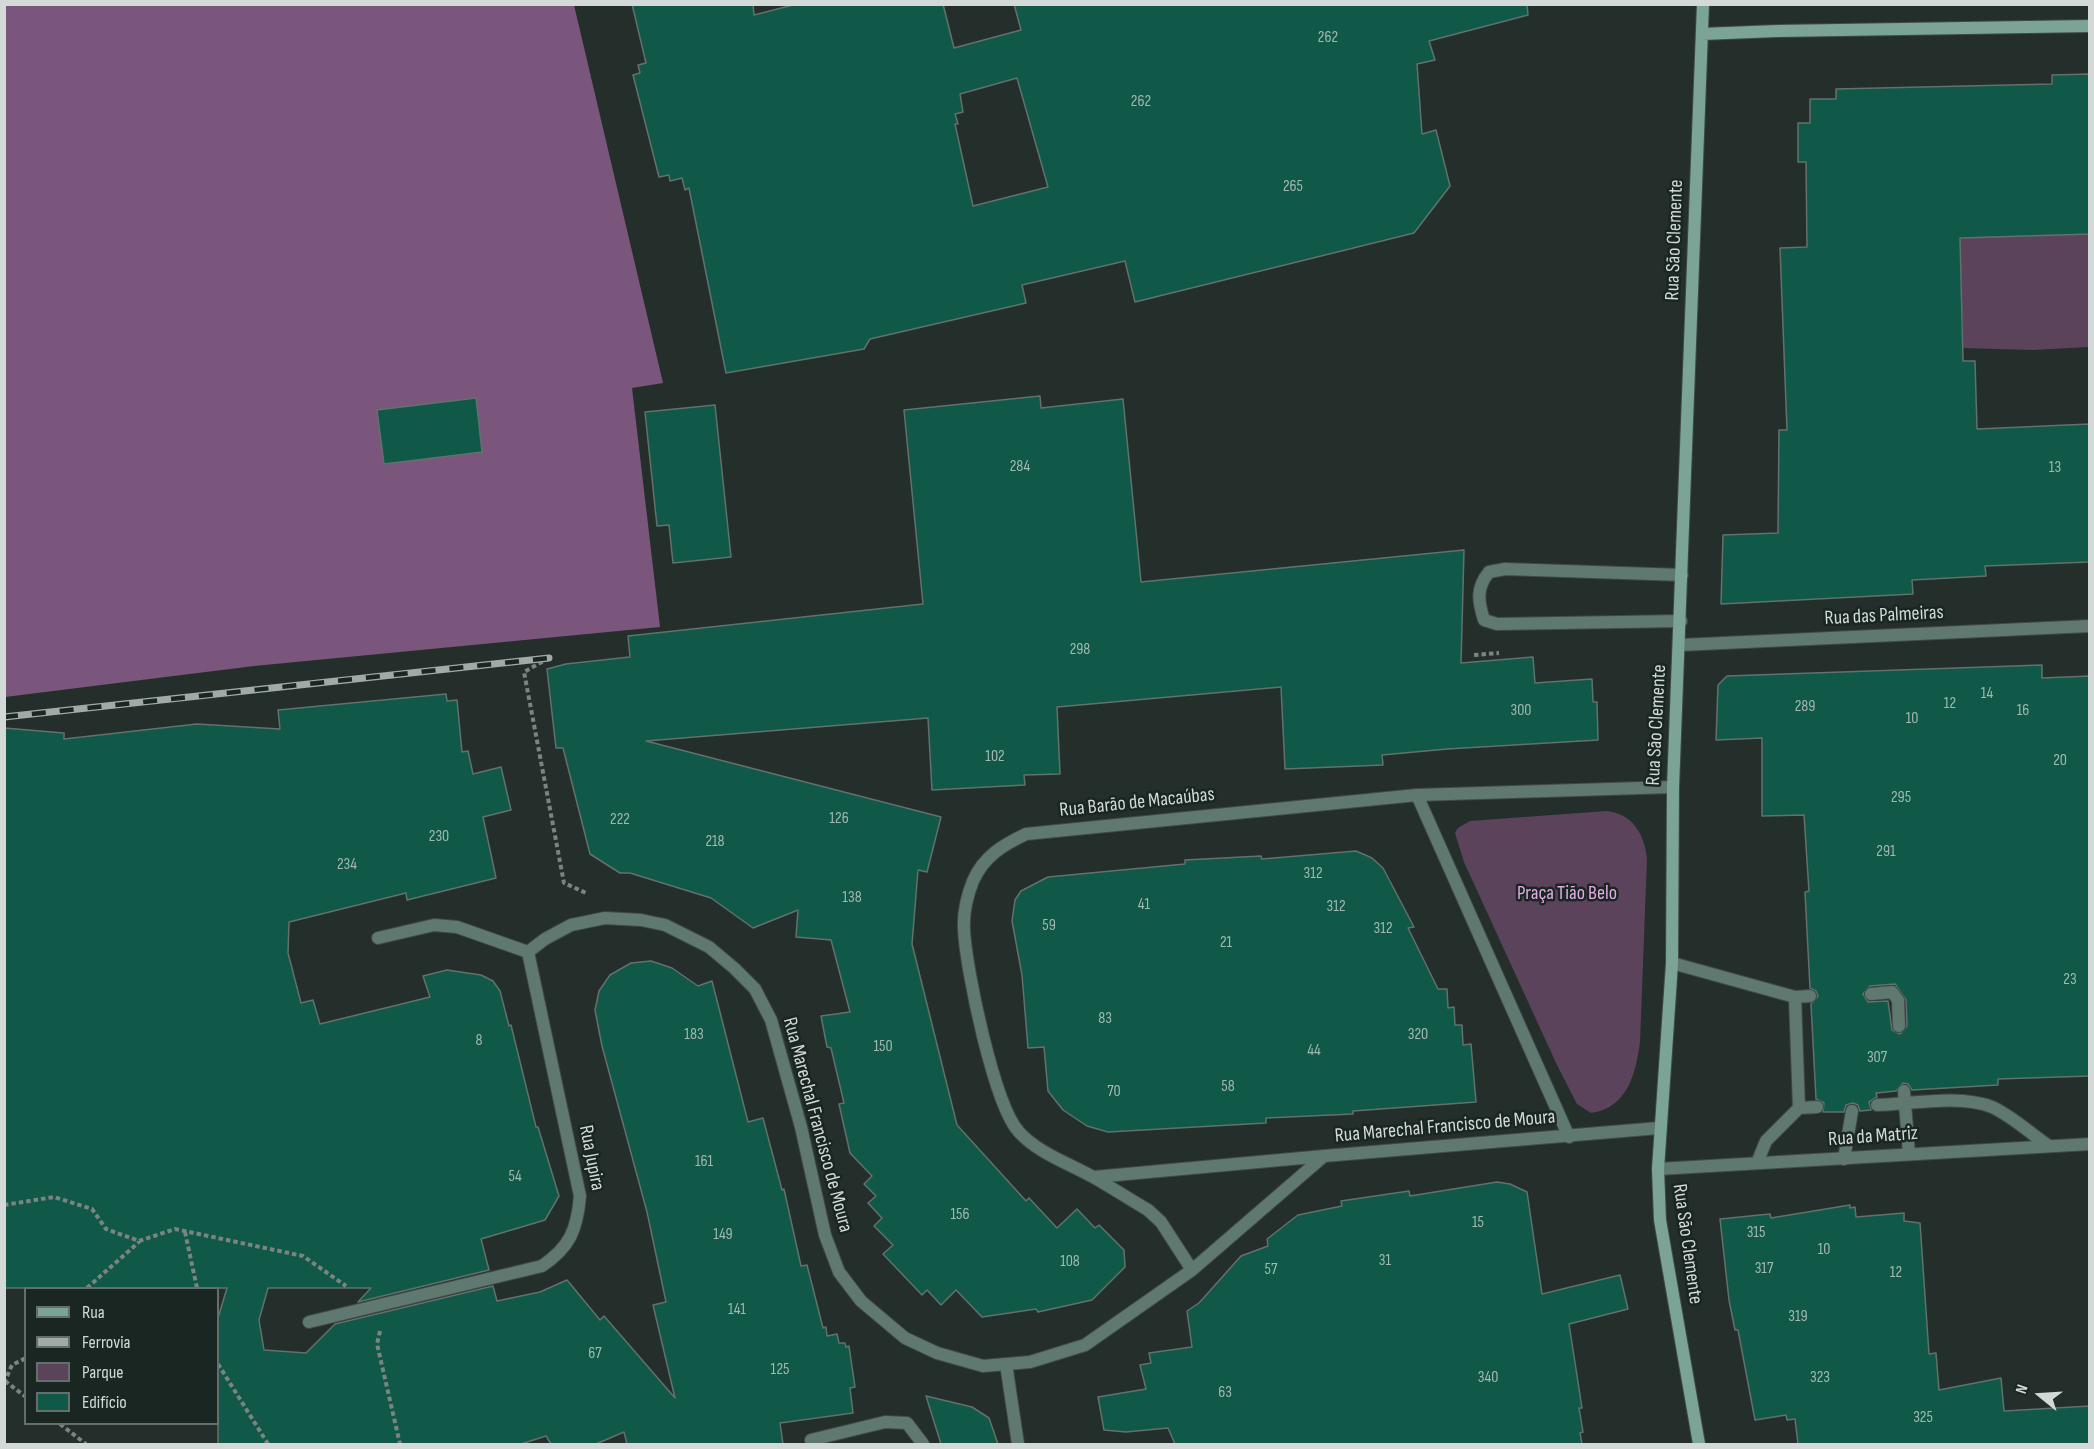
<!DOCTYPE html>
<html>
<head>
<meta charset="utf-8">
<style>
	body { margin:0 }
	#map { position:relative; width:2094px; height:1449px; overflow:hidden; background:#242f2c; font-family:"Sofia Sans Condensed",sans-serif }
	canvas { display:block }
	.frame { position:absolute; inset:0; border:6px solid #d2d9d6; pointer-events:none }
	.legend { position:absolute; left:24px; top:1287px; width:195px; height:138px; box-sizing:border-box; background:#1a2622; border:2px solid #646e6a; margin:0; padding:8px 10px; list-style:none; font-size:18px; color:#d2d9d6 }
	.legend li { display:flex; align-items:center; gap:12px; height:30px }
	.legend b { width:30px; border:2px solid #646e6a }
	.north { position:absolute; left:2010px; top:1365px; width:60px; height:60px; -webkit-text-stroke:4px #1a2622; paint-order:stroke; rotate:288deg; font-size:16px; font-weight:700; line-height:24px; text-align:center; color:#d2d9d6 }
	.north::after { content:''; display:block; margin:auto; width:21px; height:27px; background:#d2d9d6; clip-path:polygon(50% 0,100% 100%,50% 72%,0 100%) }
</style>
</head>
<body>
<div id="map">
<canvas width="2094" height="1449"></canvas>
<div class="frame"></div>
<ul class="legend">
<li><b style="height:8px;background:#7ba497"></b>Rua</li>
<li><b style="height:8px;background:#a2aaa7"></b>Ferrovia</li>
<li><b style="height:16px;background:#5c435c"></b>Parque</li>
<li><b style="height:16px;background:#105847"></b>Edifício</li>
</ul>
<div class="north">N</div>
</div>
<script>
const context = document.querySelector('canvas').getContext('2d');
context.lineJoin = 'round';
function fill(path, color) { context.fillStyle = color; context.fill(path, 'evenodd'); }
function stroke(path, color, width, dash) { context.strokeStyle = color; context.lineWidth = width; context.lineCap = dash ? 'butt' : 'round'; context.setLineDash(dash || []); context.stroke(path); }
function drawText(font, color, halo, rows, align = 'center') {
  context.font = font + ' "Sofia Sans Condensed",sans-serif'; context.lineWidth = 5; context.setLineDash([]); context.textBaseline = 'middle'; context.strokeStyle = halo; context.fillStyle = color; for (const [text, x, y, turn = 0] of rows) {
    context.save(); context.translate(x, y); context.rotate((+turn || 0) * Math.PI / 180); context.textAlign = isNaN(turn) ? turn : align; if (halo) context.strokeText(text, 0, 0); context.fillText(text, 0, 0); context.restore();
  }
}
const green = new Path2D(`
	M 2089,234 L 2089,347 L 2033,350 L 1963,348 L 1960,238 Z
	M 1607,811 C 1633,814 1644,834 1647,858 L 1640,1042 C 1636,1072 1628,1108 1591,1113 L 1577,1104 L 1557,1065 L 1464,862 L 1455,833 L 1458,828 L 1470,821 Z`);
const forest = new Path2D(`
	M 4,5 L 574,5 L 663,383 L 632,388 L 660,627 L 254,666 L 5,697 Z`);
const building = new Path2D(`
	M 632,4 L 753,4 L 754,15 L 797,4 L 943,4 L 954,48 L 1021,30 L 1014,4 L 1527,4 L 1528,15 L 1429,41 L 1435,60 L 1417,64 L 1422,134 L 1436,130 L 1450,186 L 1414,233 L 1135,302 L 1125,261 L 1022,285 L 1026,303 L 870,339 L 864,349 L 726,373 L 689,188 L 685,190 L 682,178 L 670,181 L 669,175 L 659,177 L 633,75 L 640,73 L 638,65 L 646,63 ZM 1017,78 L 1048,187 L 973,206 L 955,124 L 958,124 L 955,114 L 963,112 L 960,94 Z
	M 2090,74 L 2090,234 L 1960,238 L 1963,361 L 1975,361 L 1977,429 L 2090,424 L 2090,562 L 1985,566 L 1986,576 L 1912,580 L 1913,594 L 1721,604 L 1723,535 L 1778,533 L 1779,430 L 1787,430 L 1780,248 L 1807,247 L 1806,162 L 1798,162 L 1798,123 L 1810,123 L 1810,99 L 1836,99 L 1836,89 L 2052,84 L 2052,75 Z
	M 1040,396 L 1041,408 L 1123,399 L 1141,582 L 1464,550 L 1461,663 L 1533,657 L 1535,683 L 1592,679 L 1593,702 L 1597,702 L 1598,740 L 1447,749 L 1382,755 L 1383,765 L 1285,769 L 1281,687 L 1057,707 L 1060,774 L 1024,775 L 1025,785 L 932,790 L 928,718 L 646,741 L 941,817 L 927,872 L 918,870 L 912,944 L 957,1125 L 1026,1201 L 1029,1198 L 1057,1228 L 1077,1209 L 1095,1228 L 1099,1225 L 1124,1250 L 1125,1267 L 1092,1300 L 1038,1312 L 1036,1309 L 982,1317 L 956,1290 L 941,1305 L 927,1290 L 922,1295 L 883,1254 L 893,1245 L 874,1226 L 882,1218 L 868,1203 L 876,1196 L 864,1184 L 872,1176 L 850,1153 L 839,1104 L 844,1103 L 831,1048 L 827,1047 L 821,1016 L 850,1012 L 831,940 L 796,937 L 798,910 L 753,928 L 711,898 L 630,873 L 620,873 L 590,854 L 563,748 L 556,748 L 547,669 L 566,664 L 630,657 L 628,636 L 923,604 L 904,410 Z
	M 476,398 L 482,452 L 384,464 L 377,410 Z
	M 715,405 L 731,557 L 673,563 L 669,525 L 657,526 L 645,412 Z
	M 2042,665 L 2042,678 L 2090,676 L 2090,1076 L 1998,1079 L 1998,1085 L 1912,1090 L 1908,1084 L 1903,1083 L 1896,1091 L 1876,1093 L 1877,1097 L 1869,1102 L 1871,1110 L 1860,1111 L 1858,1105 L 1853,1103 L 1846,1105 L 1844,1112 L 1823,1112 L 1824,1103 L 1816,1099 L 1811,1004 L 1818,996 L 1816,991 L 1810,988 L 1805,892 L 1809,891 L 1804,815 L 1762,816 L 1762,738 L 1716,740 L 1718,685 L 1727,676 ZM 1895,984 L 1906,1000 L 1907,1026 L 1900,1034 L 1892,1030 L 1888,1001 L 1868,1002 L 1863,994 L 1870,986 Z
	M 446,694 L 447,701 L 457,700 L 462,752 L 468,751 L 473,774 L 501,767 L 511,810 L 483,817 L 496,878 L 407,900 L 406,893 L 289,922 L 288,953 L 301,1003 L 313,1000 L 320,1024 L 430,997 L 423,976 L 447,970 L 481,975 L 493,981 L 500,991 L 509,1026 L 511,1025 L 536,1127 L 538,1127 L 559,1196 L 545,1220 L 481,1239 L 489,1270 L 358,1302 L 371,1288 L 268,1288 L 259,1320 L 264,1350 L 306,1353 L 335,1324 L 493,1286 L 497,1301 L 540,1292 L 567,1280 L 600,1320 L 604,1316 L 675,1398 L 653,1305 L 666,1302 L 647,1212 L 602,1046 L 595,1010 L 599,991 L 610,975 L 631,963 L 651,961 L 672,968 L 698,986 L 712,981 L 748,1122 L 763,1118 L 782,1190 L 784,1189 L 801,1266 L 807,1265 L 823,1328 L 826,1327 L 827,1336 L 837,1334 L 839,1343 L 845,1343 L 846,1347 L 849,1346 L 855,1387 L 850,1388 L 853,1413 L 780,1423 L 783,1444 L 627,1444 L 624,1432 L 596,1444 L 551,1444 L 546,1436 L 521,1444 L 218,1444 L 218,1318 L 227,1288 L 4,1288 L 4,728 L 64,733 L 64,739 L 197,724 L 280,729 L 278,710 Z
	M 1356,851 L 1372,858 L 1383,868 L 1414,927 L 1408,928 L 1438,989 L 1447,989 L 1448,1008 L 1454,1007 L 1455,1025 L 1462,1025 L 1463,1045 L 1471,1044 L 1476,1102 L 1353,1111 L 1353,1114 L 1266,1118 L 1266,1123 L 1108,1132 L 1087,1126 L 1063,1110 L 1048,1091 L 1044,1047 L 1028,1048 L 1022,975 L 1012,921 L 1015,900 L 1021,891 L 1048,877 L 1185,864 L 1185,860 L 1261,856 L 1262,859 Z
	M 1497,1182 L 1510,1184 L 1527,1192 L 1542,1294 L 1620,1275 L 1628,1309 L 1569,1324 L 1582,1408 L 1579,1408 L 1583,1432 L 1580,1433 L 1582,1444 L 1175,1444 L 1168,1428 L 1126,1432 L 1104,1430 L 1098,1397 L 1146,1389 L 1140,1365 L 1151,1363 L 1149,1353 L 1192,1347 L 1187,1311 L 1199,1303 L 1241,1256 L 1268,1246 L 1267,1239 L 1298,1215 L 1342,1206 L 1341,1201 L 1409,1191 L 1410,1196 Z
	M 1850,1205 L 1850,1208 L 1855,1207 L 1856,1217 L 1904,1213 L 1904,1221 L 1920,1223 L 1929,1354 L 1936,1353 L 1939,1390 L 2001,1378 L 2004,1411 L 2090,1406 L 2090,1444 L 1798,1444 L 1795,1419 L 1787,1420 L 1786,1415 L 1755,1420 L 1738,1330 L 1735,1330 L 1729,1300 L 1720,1219 L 1770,1214 L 1771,1218 Z
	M 926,1396 L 972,1407 L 989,1418 L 998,1444 L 941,1444 Z`);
const path = new Path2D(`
	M 1474,655 L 1499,653
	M 549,658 L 524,672 L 564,883 L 586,893
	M 4,1205 L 54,1197 L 92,1209 L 106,1229 L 139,1241 L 175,1229 L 303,1256 L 346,1286
	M 185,1232 L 197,1288
	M 87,1288 L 139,1242
	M 380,1331 L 377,1344 L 400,1444
	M 218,1364 L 268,1444
	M 5,1381 L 26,1397
	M 4,1383 L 12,1365 L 26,1358
	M 60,1424 L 86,1444`);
const lane = new Path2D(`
	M 1681,621 L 1497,624 L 1484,620 C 1478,601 1476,588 1489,572 L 1505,569 L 1682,575
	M 1672,963 L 1795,997 L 1799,1108 L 1766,1141 L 1757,1163
	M 1871,994 L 1892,992 L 1898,1000 L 1899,1026
	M 1795,997 L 1810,996
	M 1904,1091 L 1909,1154
	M 1877,1105 C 1910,1104 1961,1094 1992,1107 C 2012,1116 2031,1134 2049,1146
	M 1799,1108 L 1817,1107
	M 1844,1159 L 1852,1111
	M 1006,1364 L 1018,1444
	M 811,1440 L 885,1422 L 907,1423 L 923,1444`);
const street = new Path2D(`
	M 1680,645 L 2090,626
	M 1417,795 L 1569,1137
	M 378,938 L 434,925 L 457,927 L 528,952
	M 528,952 L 545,939 L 571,925 L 605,918 L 641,920 L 665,925 L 709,947 L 734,968 L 755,989 L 771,1020 L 801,1127 L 825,1235 L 839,1272 L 861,1301 L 905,1338 L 937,1353 L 983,1366 L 1030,1362 L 1085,1345 L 1192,1270 L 1324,1156 L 1659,1128
	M 1658,1169 L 2090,1144
	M 1094,1177 L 1324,1156
	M 1192,1270 L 1161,1222 L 1148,1210 C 1129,1199 1111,1187 1093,1177 C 1068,1163 1038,1153 1019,1132 C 994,1105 966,969 964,930 C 963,913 967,896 973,881 C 984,856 1003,845 1026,834 L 1417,795 L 1673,787
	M 309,1322 L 542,1266 C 570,1247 577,1230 580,1196 L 528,952`);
const secondary = new Path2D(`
	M 1702,34 L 1777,31 L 2090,26
	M 1699,1444 L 1660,1220 L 1658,1169 L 1672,963 L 1673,787 L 1703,4`);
const rail = new Path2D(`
	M 4,717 L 549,658`);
const numberNames = [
	["262",1328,38],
	["262",1141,102],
	["265",1293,187],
	["284",1020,467],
	["13",2055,468],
	["298",1080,650],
	["14",1987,694],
	["12",1950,704],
	["289",1805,707],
	["300",1521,711],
	["16",2023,711],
	["10",1912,719],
	["102",995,757],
	["20",2060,761],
	["295",1901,798],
	["126",839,819],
	["222",620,820],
	["230",439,837],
	["218",715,842],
	["291",1886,852],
	["234",347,865],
	["312",1313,874],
	["138",852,898],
	["41",1144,905],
	["312",1336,907],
	["59",1049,926],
	["312",1383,929],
	["21",1226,943],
	["23",2070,980],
	["83",1105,1019],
	["183",694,1035],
	["320",1418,1035],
	["8",479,1041],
	["150",883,1047],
	["44",1314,1051],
	["307",1877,1058],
	["58",1228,1087],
	["70",1114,1092],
	["161",704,1162],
	["54",515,1177],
	["156",960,1215],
	["15",1478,1223],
	["315",1756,1233],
	["149",723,1235],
	["10",1824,1250],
	["31",1385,1261],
	["108",1070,1262],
	["317",1764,1269],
	["57",1271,1270],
	["12",1896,1273],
	["141",737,1310],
	["319",1798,1317],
	["67",595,1354],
	["125",780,1370],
	["340",1488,1378],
	["323",1820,1378],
	["63",1225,1393],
	["325",1923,1418]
];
const streetNames = [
	["Rua São Clemente",1675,240,-88],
	["Rua das Palmeiras",1884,616,-3],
	["Rua São Clemente",1657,725,-87],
	["Rua Barão de Macaúbas",1137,803,-6],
	["Rua Marechal Francisco de Moura",817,1125,75],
	["Rua Marechal Francisco de Moura",1445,1127,-5],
	["Rua da Matriz",1873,1137,-4],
	["Rua Jupira",591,1158,79],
	["Rua São Clemente",1687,1244,82]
];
const parkNames = [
	["Praça Tião Belo",1567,894]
];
fill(green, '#5c435c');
fill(forest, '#7b567c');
fill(building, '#105847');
stroke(building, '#63716c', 1.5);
stroke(lane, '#404a47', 14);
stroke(street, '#404a47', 14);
stroke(secondary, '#404a47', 14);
stroke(path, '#7c8481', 4, [4.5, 3]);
stroke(lane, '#5f7970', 12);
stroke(street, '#5f7970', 12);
stroke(secondary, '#7ba497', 12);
stroke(rail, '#a2aaa7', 7);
stroke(rail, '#1a2622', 4.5, [14]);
drawText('16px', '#a2b9b2', null, numberNames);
drawText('20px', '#d2d9d6', '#1a2622', streetNames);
drawText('20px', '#e4aae6', '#1a2622', parkNames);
</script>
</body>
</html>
